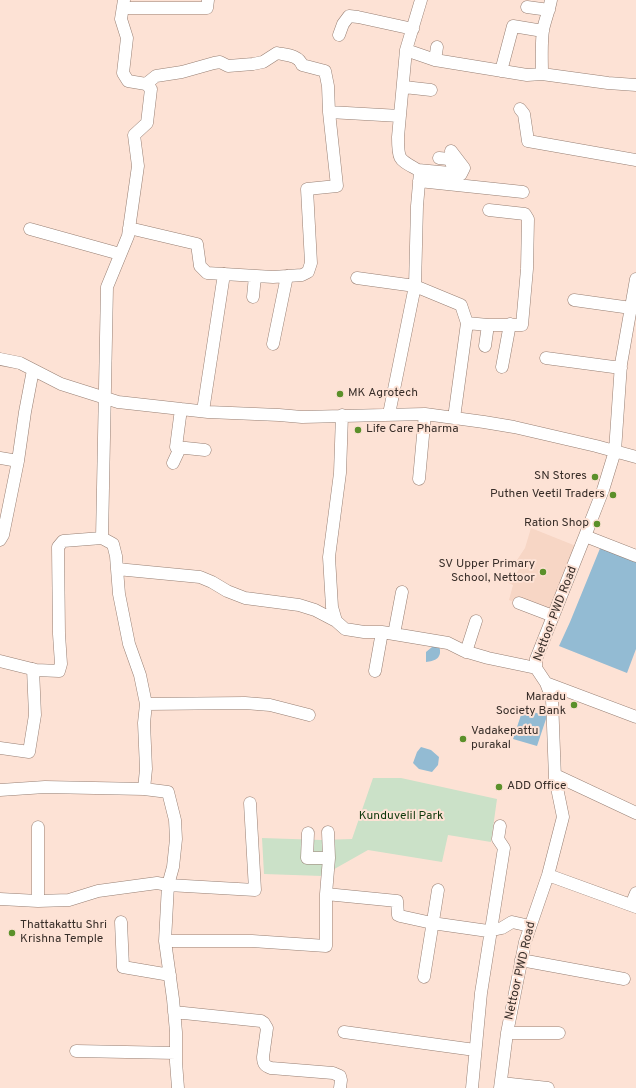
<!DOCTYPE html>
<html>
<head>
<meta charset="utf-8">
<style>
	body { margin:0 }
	canvas { display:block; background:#fde2d5 }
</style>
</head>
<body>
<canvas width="636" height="1088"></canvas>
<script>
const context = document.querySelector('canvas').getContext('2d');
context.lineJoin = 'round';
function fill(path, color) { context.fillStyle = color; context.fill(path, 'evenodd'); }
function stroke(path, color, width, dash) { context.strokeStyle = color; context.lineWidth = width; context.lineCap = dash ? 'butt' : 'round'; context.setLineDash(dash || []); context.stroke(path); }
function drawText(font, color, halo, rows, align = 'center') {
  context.font = font + ' Overpass,sans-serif'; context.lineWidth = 4; context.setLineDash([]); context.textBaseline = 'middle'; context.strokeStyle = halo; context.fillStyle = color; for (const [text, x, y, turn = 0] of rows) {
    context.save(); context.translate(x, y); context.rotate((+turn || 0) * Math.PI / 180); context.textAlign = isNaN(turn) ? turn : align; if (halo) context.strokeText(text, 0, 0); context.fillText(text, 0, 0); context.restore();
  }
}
const built = new Path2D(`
	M 531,528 L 576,546 L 554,619 L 509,600 L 513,585 L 505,581 L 509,578 L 513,579 L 521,566 L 515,563 L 525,548 Z`);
const green = new Path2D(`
	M 373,778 L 401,778 L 497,799 L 491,842 L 448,835 L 442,862 L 368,850 L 322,876 L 264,874 L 262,838 L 322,840 L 352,839 Z`);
const water = new Path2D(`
	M 601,546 L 636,561 L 636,649 L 627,673 L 559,646 L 570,622 Z
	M 439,646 C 443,658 435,661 426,662 L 426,652 L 432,647 Z
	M 523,709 L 547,716 L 537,746 L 513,739 Z
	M 421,747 L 431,750 L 439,757 L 438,765 L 432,772 L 419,769 L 413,763 L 417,752 Z`);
const minor = new Path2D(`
	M 527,7 L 549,10
	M 123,8 L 207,8 L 208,0
	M 339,35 L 343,24 L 349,16 L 358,17 L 413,29
	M 406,50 L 435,60 L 527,75 L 542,74 L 608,83 L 636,85
	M 435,60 L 437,47
	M 501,71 L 513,26 L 543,31
	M 542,74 C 542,60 541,44 543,30 C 545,20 549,11 551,0
	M 146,84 L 156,76 L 182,72 L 214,63 L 220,62 L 228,66 L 253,64 L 263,62 L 277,53 C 286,55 299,55 302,65 L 325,71 L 328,86 L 329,112 L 400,116
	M 404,87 L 431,90
	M 520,109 L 524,114 L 528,141 L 636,160
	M 439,158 L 449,159 L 456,171
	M 418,170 L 461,174 L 464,168 L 451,151
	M 419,181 L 523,192
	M 129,228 L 197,244 L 200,266 L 207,273 L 273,277 L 302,275 L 308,272 L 311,263 L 307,189 L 337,186 L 329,112
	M 30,229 L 120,254
	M 357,278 L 415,286 L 461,305 L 467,323 L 454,418
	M 253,297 L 255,276
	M 574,300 L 631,308
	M 467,323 L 488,325 L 522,325 L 527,269 L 528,219 L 525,214 L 489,210
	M 273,344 L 287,276
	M 485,346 L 488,325
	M 546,358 L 621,368
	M 0,359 L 20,363 L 61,384 L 118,402 L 208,412 L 279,415 L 302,417 L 425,414 L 484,422 L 514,427 L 596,446 L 636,457
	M 502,367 L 510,324
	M 181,409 L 176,447 L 205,450
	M 203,411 L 224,274
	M 389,414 L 415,286 L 417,206 L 420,172 L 418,170 C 399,159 398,161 398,137 L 406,50 L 421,0
	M 0,458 L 18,461
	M 173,463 L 180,448
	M 419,479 L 425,414
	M 585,536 L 636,556
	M 102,538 L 113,544 L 116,556 L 117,569 L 119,594 L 129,644 L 140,675 L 146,704 L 144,723 L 146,769 L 144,789 L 168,792 L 175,820 L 176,839 L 173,867 L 168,885 L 165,941 L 173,999 L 176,1032 L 176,1062 L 178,1088
	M 0,540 L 3,535 L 18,461 L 25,412 L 33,370
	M 117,569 L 200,577 L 212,582 L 227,591 L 245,598 L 299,605 L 315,610 L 336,621 L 345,629 L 364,632 L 382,632 L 448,643 L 464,651 L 488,658 L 536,668
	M 519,603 L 553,616
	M 336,621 L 332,607 L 329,557 L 340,473 L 342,415
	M 394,634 L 402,592
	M 466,652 L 476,621
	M 0,661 L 36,670 L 59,671 L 61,664 L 59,634 L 58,547 L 63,541 L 102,538 L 107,287 L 128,236 L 138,166 L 134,135 L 147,123 L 151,89 L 146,84 L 128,81 L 123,73 L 127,38 L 121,19 L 124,0
	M 375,671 L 382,632
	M 546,683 L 636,717
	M 146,704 L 245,703 L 270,705 L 309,715
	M 0,748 L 29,752 L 35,715 L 33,669
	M 555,775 L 636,813
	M 0,790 L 45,787 L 144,789
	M 38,827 L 38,901
	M 308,833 L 307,858 L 329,858
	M 548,875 L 636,907
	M 326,894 L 329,858 L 328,832
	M 0,899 L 38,901 L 69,900 L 98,891 L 157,883 L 168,885 L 255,890 L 250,803
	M 631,905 L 636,893
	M 121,922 L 123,967 L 170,975
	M 165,941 L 252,941 L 326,946 L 326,894 L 397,901 L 398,915 L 400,916 L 432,923 L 488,931 L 502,928 L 512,922 L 530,926
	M 521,960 L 624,979
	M 424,977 L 438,890
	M 174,1012 L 261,1021 L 264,1023 L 267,1028 L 263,1057 C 263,1064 265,1066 271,1068 L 333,1073 L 340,1076 L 341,1080 L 340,1088
	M 344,1032 L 475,1050
	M 507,1033 L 559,1033
	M 76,1051 L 176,1053
	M 501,1083 L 548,1088
	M 472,1088 L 481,993 L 504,848 L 498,839 L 500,826
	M 500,1088 L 507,1033 L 525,942 L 548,875 L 563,817 L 555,778 L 552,699 L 546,683 L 536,668 L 536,659 L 585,536 L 603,490 L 615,451 L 621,364 L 636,279`);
const markers = [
	[340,394,4,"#5b902a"],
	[358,430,4,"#5b902a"],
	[595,477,4,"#5b902a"],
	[613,495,4,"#5b902a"],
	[597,524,4,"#5b902a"],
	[543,572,4,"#5b902a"],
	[574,705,4,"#5b902a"],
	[463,739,4,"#5b902a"],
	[499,787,4,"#5b902a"],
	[12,933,4,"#5b902a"]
];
const poiNames = [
	["MK Agrotech",348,394],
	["Life Care Pharma",366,430],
	["SN Stores",587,477,"right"],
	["Puthen Veetil Traders",605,495,"right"],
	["Ration Shop",589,524,"right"],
	["SV Upper Primary",535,565,"right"],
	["School, Nettoor",535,579,"right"],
	["Maradu",566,698,"right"],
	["Society Bank",566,712,"right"],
	["Vadakepattu",471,732],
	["purakal",471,746],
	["ADD Office",507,787],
	["Thattakattu Shri",20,926],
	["Krishna Temple",20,940]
];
const streetNames = [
	["Nettoor PWD Road",556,614,-69],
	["Nettoor PWD Road",521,971,-77]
];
const parkNames = [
	["Kunduvelil Park",401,817]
];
fill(built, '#f7d6c5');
fill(green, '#cbe1c8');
fill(water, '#93bbd3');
stroke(minor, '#977f73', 13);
stroke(minor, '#fff', 12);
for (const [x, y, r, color] of markers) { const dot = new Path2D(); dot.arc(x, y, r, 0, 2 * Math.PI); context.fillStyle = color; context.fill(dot); stroke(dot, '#fde2d5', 1.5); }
drawText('12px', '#382e29', '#fde2d5', poiNames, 'left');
drawText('12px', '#382e29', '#fde2d5', streetNames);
drawText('12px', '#0e380b', '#fde2d5', parkNames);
</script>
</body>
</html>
